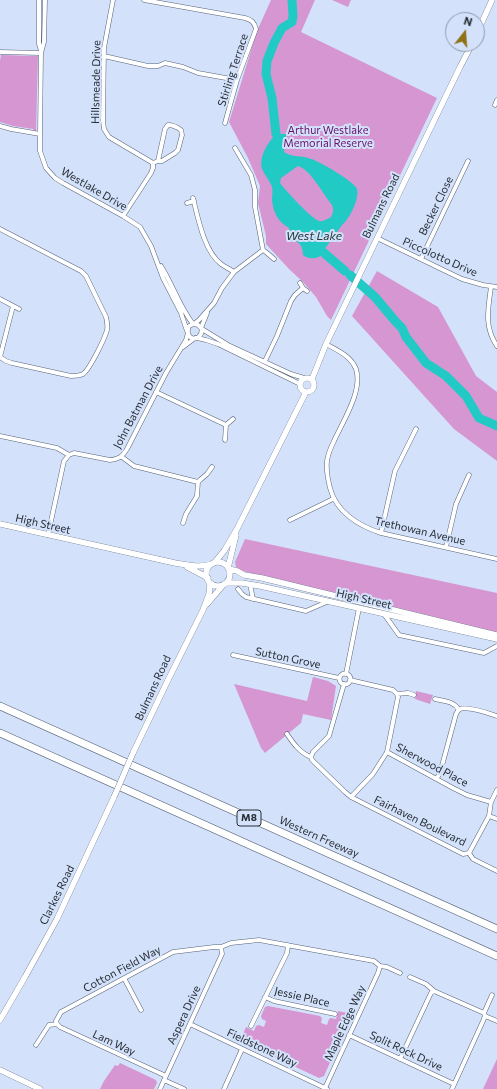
<!DOCTYPE html>
<html>
<head>
<meta charset="utf-8">
<style>
	body { margin:0 }
	#map { position:relative; width:497px; height:1089px; overflow:hidden; background:#d3e2fa; font-family:Commissioner,sans-serif }
	canvas { display:block }
	.north { position:absolute; left:445px; top:12px; width:40px; height:40px; box-sizing:border-box; background:#d3e2fa; border:1px solid #8e9aac; border-radius:50%; rotate:17deg; font-size:11px; font-weight:700; line-height:16px; text-align:center; color:#272d36 }
	.north::after { content:''; display:block; margin:auto; width:14px; height:18px; background:#8f7116; clip-path:polygon(50% 0,100% 100%,50% 72%,0 100%) }
</style>
</head>
<body>
<div id="map">
<canvas width="497" height="1089"></canvas>
<div class="north">N</div>
</div>
<script>
const context = document.querySelector('canvas').getContext('2d');
context.lineJoin = 'round';
function fill(path, color) { context.fillStyle = color; context.fill(path, 'evenodd'); }
function stroke(path, color, width, dash) { context.strokeStyle = color; context.lineWidth = width; context.lineCap = dash ? 'butt' : 'round'; context.setLineDash(dash || []); context.stroke(path); }
function drawText(font, color, halo, rows, align = 'center') {
  context.font = font + ' Commissioner,sans-serif'; context.lineWidth = 4; context.setLineDash([]); context.textBaseline = 'middle'; context.strokeStyle = halo; context.fillStyle = color; for (const [text, x, y, turn = 0] of rows) {
    context.save(); context.translate(x, y); context.rotate((+turn || 0) * Math.PI / 180); context.textAlign = isNaN(turn) ? turn : align; if (halo) context.strokeText(text, 0, 0); context.fillText(text, 0, 0); context.restore();
  }
}
const green = new Path2D(`
	M 271,0 L 315,0 L 301,32 L 437,98 L 331,320 L 327,316 L 316,297 L 303,282 L 289,269 L 266,244 L 266,236 L 258,203 L 260,186 L 248,158 L 229,122 L 257,31 Z
	M 332,0 L 351,0 L 348,7 Z
	M 1,55 L 38,56 L 36,133 L 33,129 L 13,126 L 0,122 L 0,61 Z
	M 377,271 L 438,307 L 476,376 L 497,392 L 497,461 L 454,429 L 352,316 Z
	M 245,539 L 497,593 L 497,633 L 242,571 L 236,567 L 235,562 Z
	M 313,677 L 328,681 L 336,686 L 331,720 L 303,714 L 301,723 L 265,753 L 261,748 L 234,684 L 307,701 Z
	M 416,691 L 433,695 L 430,704 L 415,699 Z
	M 268,1006 L 320,1016 L 322,1018 L 321,1023 L 327,1025 L 329,1019 L 331,1018 L 336,1019 L 338,1011 L 353,1014 L 343,1035 L 340,1034 L 338,1036 L 341,1038 L 324,1076 L 319,1078 L 240,1041 L 246,1027 L 254,1031 L 256,1026 L 259,1025 L 264,1027 L 266,1021 L 262,1019 L 261,1016 L 265,1007 Z
	M 497,1059 L 497,1089 L 483,1089 Z
	M 120,1063 L 156,1080 L 157,1083 L 154,1089 L 100,1089 L 104,1081 L 115,1065 L 118,1066 Z`);
const water = new Path2D(`
	M 276,134 L 286,134 L 284,152 C 292,158 302,155 311,159 C 319,161 355,182 357,189 C 360,198 349,220 342,225 L 319,257 C 313,259 308,259 303,255 C 303,248 300,240 292,241 L 290,238 L 289,228 C 278,222 273,212 272,200 C 272,196 273,191 272,187 C 271,183 265,175 263,171 C 257,159 268,142 276,134 ZM 298,166 C 311,170 323,194 332,205 C 334,210 333,213 331,217 C 327,219 323,222 319,221 C 312,219 285,190 280,183 L 281,178 Z`);
const river = new Path2D(`
	M 276,134 L 272,98 L 266,74 L 267,61 L 274,43 L 282,28 L 292,22 L 293,16 L 292,0
	M 323,252 L 345,271
	M 350,275 L 375,297 L 396,322 L 402,328 L 406,337 L 426,363 L 446,376 L 466,396 L 479,418 L 497,426`);
const street = new Path2D(`
	M 39,0 L 39,44 L 41,51
	M 45,0 L 44,42 L 41,53 L 40,134 L 40,151 L 46,168 L 55,178 L 63,183 L 123,216 L 140,227 L 151,246 L 163,278 L 181,313 L 187,331
	M 113,0 L 104,48 L 103,121 L 104,129 L 109,137 L 153,163
	M 144,0 L 245,18 C 252,20 254,22 256,29 L 237,80 L 225,123
	M 0,52 L 41,53
	M 104,56 L 148,66 L 158,66 L 165,63 L 183,67 L 198,73 L 237,80
	M 495,105 L 497,100
	M 0,126 L 11,129 L 40,134
	M 235,148 L 251,175 L 255,190 L 255,207 L 263,250 L 267,253 L 274,259
	M 153,163 L 158,161 L 162,161 L 175,153 L 178,150 L 182,135 L 181,130 C 177,127 173,125 168,125 L 165,129 L 158,161
	M 193,198 C 198,218 204,251 221,264 C 225,267 230,269 234,272
	M 187,203 L 194,201
	M 123,216 L 151,173 L 153,168 L 153,163
	M 0,229 L 81,271 L 86,276 L 106,317 C 107,322 108,325 107,330 C 105,338 90,369 83,374 C 79,376 76,376 71,376 L 12,363 L 6,361 L 0,357
	M 377,238 L 462,279 L 483,285 L 497,287
	M 421,259 L 468,161
	M 161,266 C 173,285 179,306 193,324
	M 300,283 L 303,288 L 307,291
	M 491,287 C 488,309 484,327 497,346
	M 0,299 L 19,309
	M 194,324 L 198,325 L 202,329 C 201,344 183,340 189,326 L 194,324 L 199,320 L 214,303 L 222,288 L 234,272 L 263,250
	M 201,328 L 207,313
	M 202,329 L 228,345 L 291,374 L 304,378
	M 197,338 L 206,340 L 218,344 L 300,384
	M 326,344 C 337,350 351,356 356,369 C 363,391 343,421 334,441 C 331,447 328,454 327,461 C 326,470 328,480 330,488 C 336,512 359,526 381,533 L 497,559
	M 183,347 L 195,338
	M 0,357 L 13,306
	M 265,361 L 277,336 L 291,301 L 295,295 L 303,288
	M 156,392 L 226,425
	M 0,436 L 57,448 L 69,455
	M 225,440 L 226,425 L 233,419
	M 122,457 L 134,466 L 198,482
	M 290,520 L 333,499
	M 183,523 L 186,514 L 197,496 L 198,482 L 200,480 L 207,474 L 212,467
	M 381,533 L 395,471 L 416,429
	M 48,535 L 64,461 L 69,455 L 74,453 L 110,460 C 119,459 122,457 127,449 L 166,373 L 186,340 L 188,333
	M 446,547 L 456,504 L 469,475
	M 250,584 L 253,599
	M 238,589 L 242,594 L 246,597 L 306,611 L 329,601
	M 384,614 L 399,635 L 484,653 L 497,646
	M 233,655 L 339,678
	M339.5 679a5.5 5.5 0 1 1 11 0a5.5 5.5 0 1 1-11 0Z
	M 346,674 L 359,608
	M 350,680 L 393,690 L 397,694 L 398,697 L 387,752 L 373,774 L 351,797
	M 344,684 L 329,736 L 313,752 L 311,757 L 312,760 L 345,792 L 351,797 L 463,854 L 469,853
	M 397,694 L 408,693 L 414,695
	M 435,699 C 444,701 454,701 459,710
	M 287,734 C 293,743 300,753 311,757
	M 387,752 L 453,788 L 467,795 L 491,802
	M 437,778 L 440,773 L 456,714 C 458,711 458,710 460,709 C 468,706 488,713 497,716
	M 489,816 L 497,819
	M 469,853 L 489,816 L 491,802 L 497,790
	M 469,853 L 473,859 L 497,871
	M 410,977 L 426,984 L 434,991 L 484,1013
	M 124,978 L 141,1010
	M 265,997 L 274,1001 L 335,1014
	M 485,1016 L 497,1021
	M 57,1024 L 60,1027 L 166,1076
	M 190,1024 L 327,1089
	M 251,1026 L 287,953 L 288,945
	M 349,1035 L 454,1084
	M 36,1045 L 49,1025 L 57,1024 L 56,1021 L 61,1012 L 173,952 L 214,947 L 221,947 L 231,943 L 259,940 L 374,961 L 380,966 L 387,967 L 400,973
	M 400,1059 L 431,993 L 434,991
	M 164,1080 L 184,1089
	M 325,1088 L 378,973 L 380,966
	M 160,1089 L 222,954 L 221,947
	M 224,1089 L 242,1049
	M 452,1089 L 483,1021 L 485,1016 L 484,1013 L 492,995`);
const secondary = new Path2D(`
	M 477,33 L 492,0
	M300 385a7 7 0 1 1 14 0a7 7 0 1 1-14 0Z
	M 312,379 L 326,344 L 460,67 L 472,44
	M 0,524 L 175,563 C 188,565 199,568 212,564
	M206 574a12 12 0 1 1 24 0a12 12 0 1 1-24 0Z
	M 214,563 L 224,551 L 237,529 L 306,392
	M 187,567 L 193,570 L 208,578
	M 228,568 L 236,535
	M 229,569 L 237,571 L 244,575 L 262,578 L 497,635
	M 226,583 L 242,583 L 260,586 L 497,639
	M 207,604 L 224,584
	M 133,753 L 168,680 L 203,610 L 209,594 L 210,585 L 208,580
	M 0,1020 L 25,977 L 57,919 L 114,797
	M 0,1070 L 40,1089`);
const highway = new Path2D(`
	M 0,706 L 497,929
	M 0,733 L 497,956`);
const secondaryBridge = new Path2D(`
	M 114,797 L 133,753`);
const shields = [
	[249,818,24]
];
const shieldNames = [
	["M8",249,818]
];
const streetNames = [
	["Stirling Terrace",233,70,-72],
	["Hillsmeade Drive",96,82,-89],
	["Westlake Drive",94,189,30],
	["Bulmans Road",381,206,-64],
	["Becker Close",436,206,-64],
	["Piccolotto Drive",440,257,24],
	["John Batman Drive",138,407,-62],
	["High Street",43,524,13],
	["Trethowan Avenue",420,531,13],
	["High Street",364,599,13],
	["Sutton Grove",288,658,12],
	["Bulmans Road",153,688,-65],
	["Sherwood Place",432,765,28],
	["Fairhaven Boulevard",420,821,26],
	["Western Freeway",319,837,24],
	["Clarkes Road",57,895,-64],
	["Cotton Field Way",122,969,-28],
	["Jessie Place",302,997,13],
	["Aspera Drive",184,1015,-65],
	["Maple Edge Way",345,1023,-65],
	["Lam Way",114,1043,25],
	["Fieldstone Way",262,1048,25],
	["Split Rock Drive",406,1051,25]
];
const parkNames = [
	["Arthur Westlake",328,130],
	["Memorial Reserve",328,143]
];
const waterNames = [
	["West Lake",314,236]
];
fill(green, '#d696d2');
fill(water, '#22cac5');
stroke(river, '#22cac5', 9);
stroke(street, '#566378', 5);
stroke(secondary, '#566378', 6);
stroke(highway, '#566378', 8);
stroke(street, '#fff', 4);
stroke(secondary, '#fff', 5.5);
stroke(highway, '#fff', 7);
stroke(secondaryBridge, '#566378', 6, []);
stroke(secondaryBridge, '#fff', 5.5);
for (const [x, y, w] of shields) { const box = new Path2D(); box.roundRect(x - w / 2, y - 8, w, 16, 3); context.fillStyle = '#d3e2fa'; context.fill(box); stroke(box, '#272d36', 1); }
drawText('bold 10px', '#272d36', null, shieldNames);
drawText('11px', '#272d36', '#d3e2fa', streetNames);
drawText('11px', '#6a1169', '#d3e2fa', parkNames);
drawText('italic 12px', '#213b39', '#d3e2fa', waterNames);
</script>
</body>
</html>
